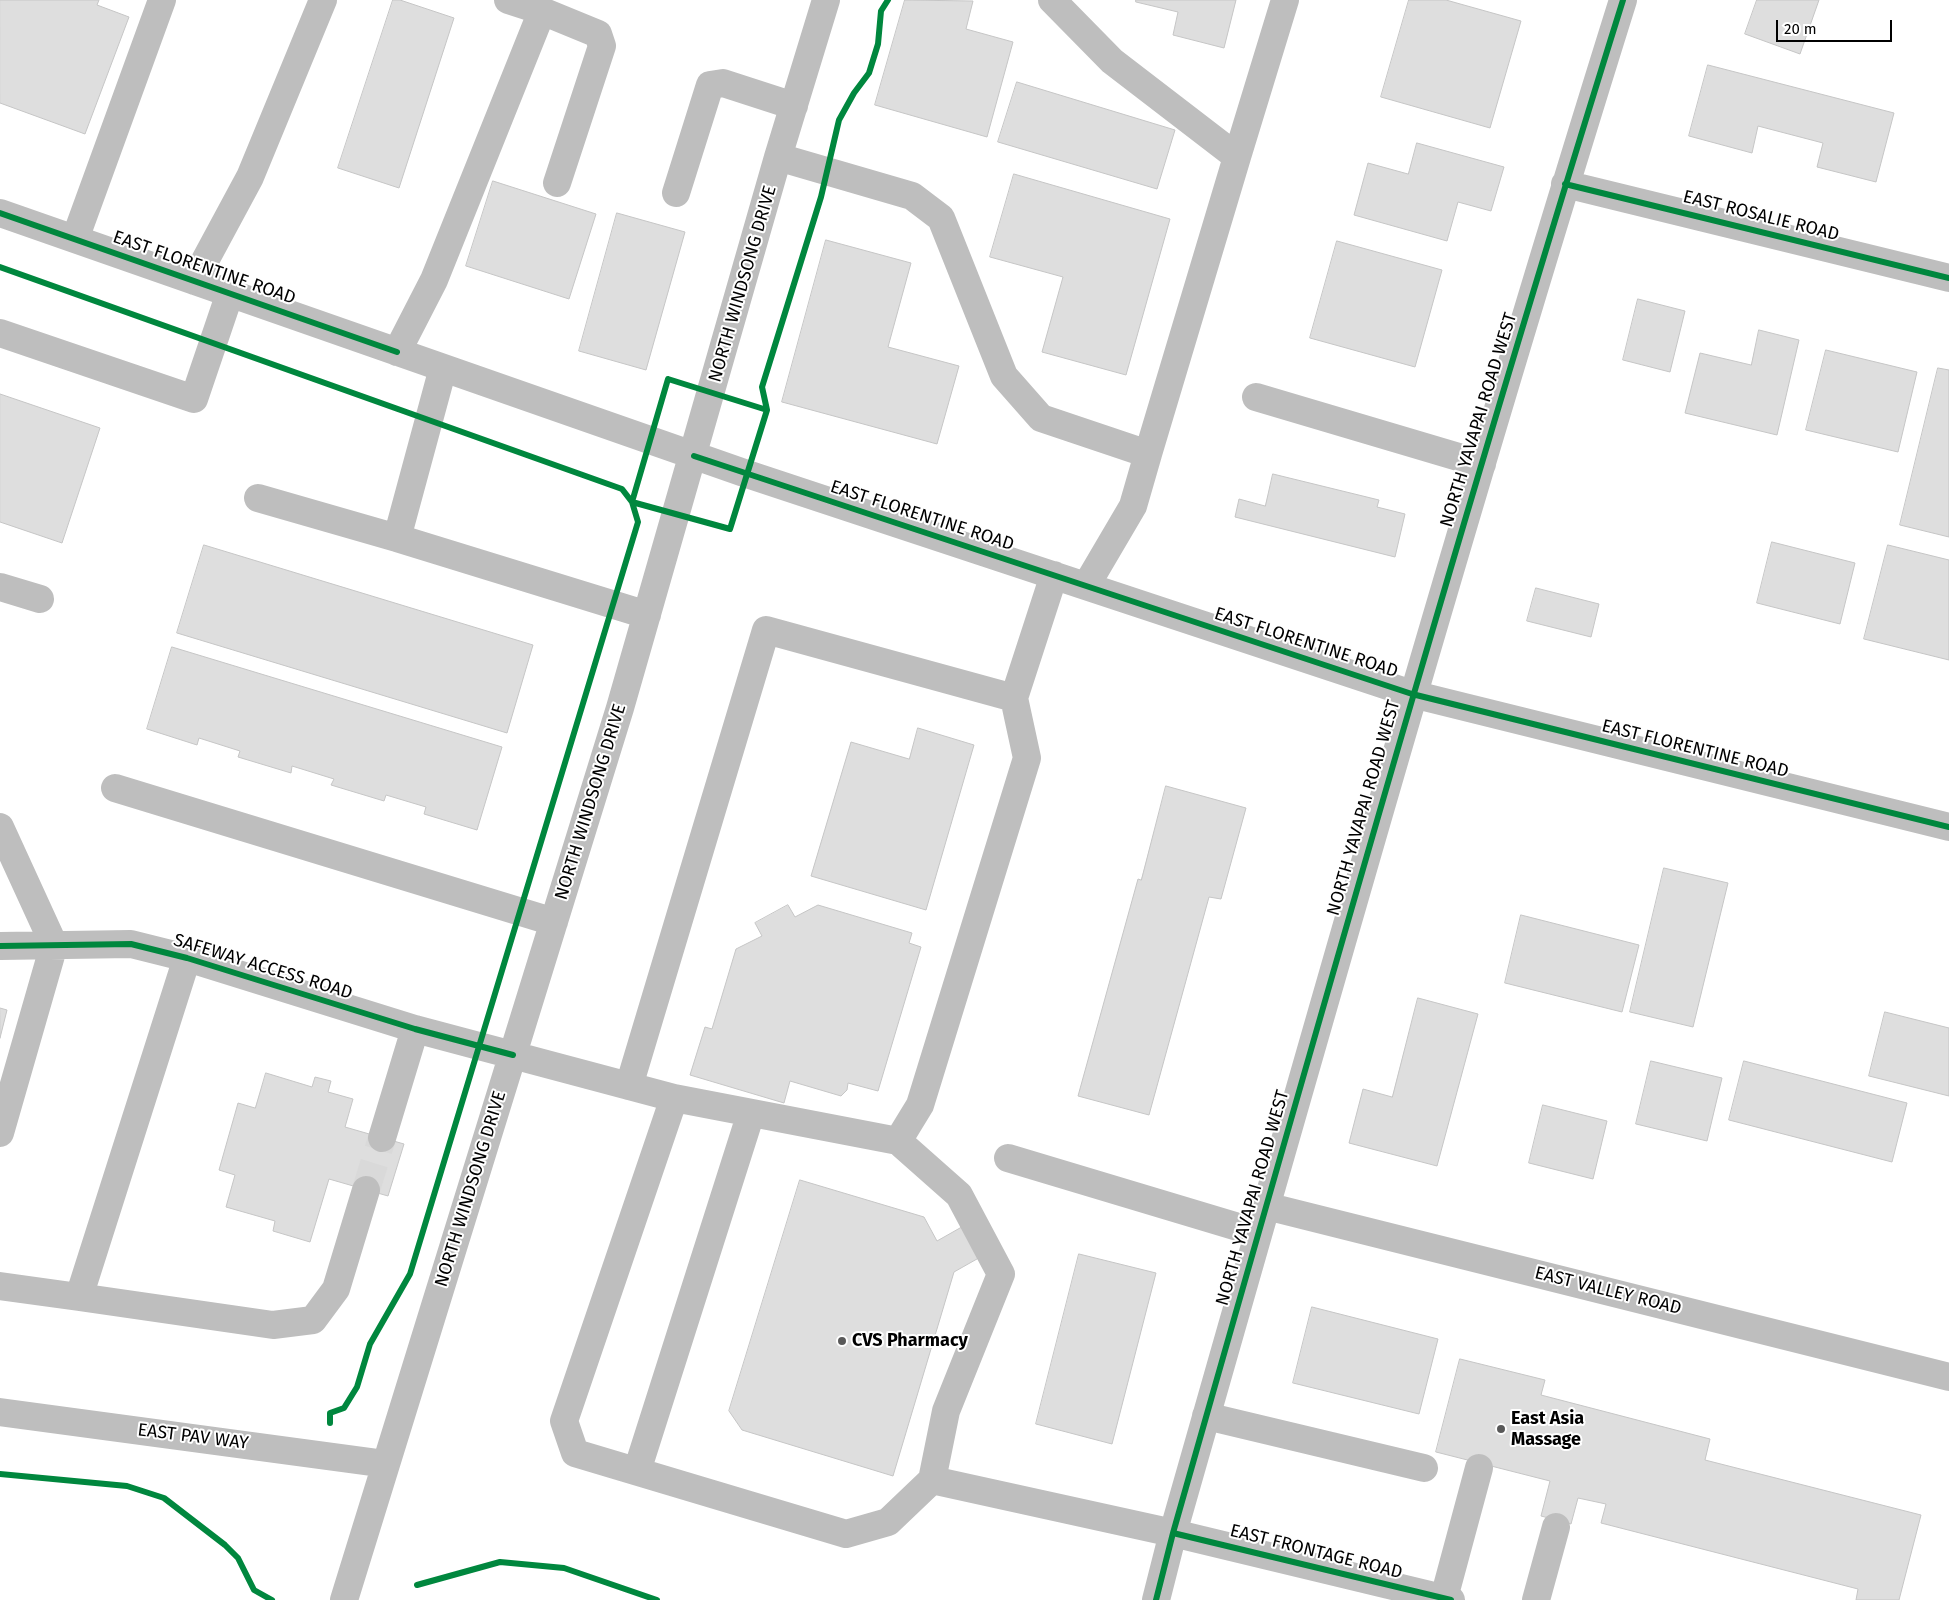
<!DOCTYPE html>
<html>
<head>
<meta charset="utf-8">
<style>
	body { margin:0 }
	#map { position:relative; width:1949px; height:1600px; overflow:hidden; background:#fff; font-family:"Fira Sans",sans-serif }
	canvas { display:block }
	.scale { position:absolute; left:1776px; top:20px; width:116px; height:22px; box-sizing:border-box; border:2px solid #000; border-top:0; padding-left:6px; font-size:15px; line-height:18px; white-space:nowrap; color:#000; -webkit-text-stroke:4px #fff; paint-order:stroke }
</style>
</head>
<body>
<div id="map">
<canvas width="1949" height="1600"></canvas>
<div class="scale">20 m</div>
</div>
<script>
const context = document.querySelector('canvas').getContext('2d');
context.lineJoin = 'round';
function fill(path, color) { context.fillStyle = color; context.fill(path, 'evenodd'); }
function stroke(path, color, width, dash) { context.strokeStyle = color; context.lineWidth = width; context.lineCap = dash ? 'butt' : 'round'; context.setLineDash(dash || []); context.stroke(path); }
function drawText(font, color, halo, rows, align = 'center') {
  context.font = font + ' "Fira Sans",sans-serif'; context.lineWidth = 4; context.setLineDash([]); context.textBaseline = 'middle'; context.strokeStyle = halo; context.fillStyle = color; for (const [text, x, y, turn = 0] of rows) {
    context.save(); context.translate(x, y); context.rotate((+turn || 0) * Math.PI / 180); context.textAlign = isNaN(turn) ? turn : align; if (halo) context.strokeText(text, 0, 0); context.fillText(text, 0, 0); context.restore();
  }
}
const building = new Path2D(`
	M 0,0 L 99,0 L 97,5 L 129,17 L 85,134 L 0,103 Z
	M 393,0 L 400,0 L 454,18 L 399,188 L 338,168 Z
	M 905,0 L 973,1 L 966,29 L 1013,42 L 987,137 L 875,105 Z
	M 1136,0 L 1236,0 L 1224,48 L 1173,35 L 1178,12 L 1136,2 Z
	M 1409,0 L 1446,0 L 1521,21 L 1490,128 L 1381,97 Z
	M 1757,0 L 1819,0 L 1800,54 L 1745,34 Z
	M 1708,65 L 1894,113 L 1876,182 L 1817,167 L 1823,143 L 1758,126 L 1752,153 L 1689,136 Z
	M 1017,82 L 1175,130 L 1157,189 L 998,142 Z
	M 1417,143 L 1504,167 L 1491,211 L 1458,202 L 1447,241 L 1354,215 L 1368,163 L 1408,174 Z
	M 1014,174 L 1170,219 L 1126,375 L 1042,352 L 1063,277 L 990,257 Z
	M 493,181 L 596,214 L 569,299 L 466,266 Z
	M 617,213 L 685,232 L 646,370 L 579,351 Z
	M 826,240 L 911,263 L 888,347 L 959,366 L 937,444 L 782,402 Z
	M 1337,241 L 1442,270 L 1415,367 L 1310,338 Z
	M 1638,299 L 1685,311 L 1670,372 L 1623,360 Z
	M 1759,330 L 1799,340 L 1777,435 L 1685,413 L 1700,353 L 1751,365 Z
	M 1826,350 L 1917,372 L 1898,452 L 1806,430 Z
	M 1938,368 L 1949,370 L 1949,537 L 1900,525 Z
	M 0,394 L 100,428 L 62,543 L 0,522 Z
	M 1273,474 L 1379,500 L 1377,507 L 1405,514 L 1395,557 L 1235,517 L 1239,499 L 1265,506 Z
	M 1772,542 L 1855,563 L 1840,624 L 1757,603 Z
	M 204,545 L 533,645 L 507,733 L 177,633 Z
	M 1888,545 L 1949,560 L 1949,660 L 1864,639 Z
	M 1536,588 L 1599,604 L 1591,637 L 1527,621 Z
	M 172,647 L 502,747 L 477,830 L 424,814 L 426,807 L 386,795 L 384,801 L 331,785 L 334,779 L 292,766 L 291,773 L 238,757 L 240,751 L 199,738 L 197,745 L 147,729 Z
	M 918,728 L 974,745 L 926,910 L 811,876 L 851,742 L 909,759 Z
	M 1166,786 L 1246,808 L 1221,899 L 1209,897 L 1149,1115 L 1078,1096 L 1138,879 L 1141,880 Z
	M 1664,868 L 1728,883 L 1693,1027 L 1630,1012 Z
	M 788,905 L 795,917 L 818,905 L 912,933 L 909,943 L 921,947 L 878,1091 L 848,1083 L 847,1090 L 841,1096 L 790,1081 L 784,1103 L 690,1075 L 705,1027 L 712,1029 L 736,949 L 762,936 L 755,923 Z
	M 1521,915 L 1639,945 L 1622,1012 L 1505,983 Z
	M 1418,998 L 1478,1014 L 1437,1166 L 1349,1143 L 1363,1089 L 1392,1097 Z
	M 0,1008 L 7,1010 L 0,1038 Z
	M 1885,1012 L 1949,1028 L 1949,1096 L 1869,1076 Z
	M 1651,1061 L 1722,1078 L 1707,1141 L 1636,1124 Z
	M 1744,1061 L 1907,1103 L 1892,1162 L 1729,1120 Z
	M 266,1073 L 312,1087 L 315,1077 L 331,1081 L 328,1092 L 353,1099 L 345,1127 L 404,1144 L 388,1196 L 329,1179 L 310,1242 L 273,1231 L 275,1221 L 226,1207 L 235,1175 L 219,1170 L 238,1103 L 255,1108 Z
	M 1543,1105 L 1607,1121 L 1593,1179 L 1529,1163 Z
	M 800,1180 L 924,1217 L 937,1241 L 967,1224 L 984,1255 L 954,1272 L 893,1476 L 742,1430 L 729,1411 Z
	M 1079,1254 L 1156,1273 L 1112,1444 L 1036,1424 Z
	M 1312,1307 L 1438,1339 L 1419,1414 L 1293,1383 Z
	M 1460,1359 L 1545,1380 L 1541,1395 L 1710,1439 L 1705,1460 L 1921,1515 L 1899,1600 L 1856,1600 L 1858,1589 L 1601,1523 L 1606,1504 L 1578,1498 L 1571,1524 L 1541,1516 L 1550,1481 L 1436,1452 Z`);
const minorTunnel = new Path2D(`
	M 366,1190 L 382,1138`);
const minor = new Path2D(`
	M 508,0 L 542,11
	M 1052,0 L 1112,61 L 1237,157 L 1148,454
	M 778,157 L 912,196 L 941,218 L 1004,376 L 1041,418 L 1148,454 L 1133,506 L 1086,586
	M 1237,157 L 1285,0
	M 1565,184 L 1949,278
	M 676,193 L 710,85 L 723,83 L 794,106
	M 0,213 L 747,474 L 1412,694 L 1949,827
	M 75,239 L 162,0
	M 194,281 L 250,177 L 323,0
	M 0,333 L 194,399 L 230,293
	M 397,352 L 434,280 L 542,11 L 598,34 L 602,46 L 557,183
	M 443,368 L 397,538 L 647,615
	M 1256,397 L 1482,464
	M 258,498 L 397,538
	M 0,587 L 40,599
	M 115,788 L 554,922
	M 0,827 L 54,945 L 0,1133
	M 0,946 L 131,944 L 187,958 L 415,1029 L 674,1098 L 898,1141 L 959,1195 L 1001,1274 L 946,1411 L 932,1480 L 888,1522 L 846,1534 L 575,1453 L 564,1421 L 674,1098
	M 629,1086 L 766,630 L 1014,698
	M 382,1138 L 415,1029
	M 898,1141 L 920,1105 L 1027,758 L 1014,698 L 1054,575
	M 1008,1158 L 1258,1233
	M 1266,1206 L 1949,1377
	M 0,1286 L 79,1297 L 187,958
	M 79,1297 L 273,1325 L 313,1320 L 336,1289 L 366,1190
	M 0,1412 L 386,1464
	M 1206,1416 L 1424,1468
	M 637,1471 L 751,1113
	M 932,1480 L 1173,1533 L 1451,1600
	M 1444,1598 L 1479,1468
	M 344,1600 L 620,708 L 778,157 L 826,0
	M 1156,1600 L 1173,1533 C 1319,1021 1464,508 1623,0
	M 1536,1600 L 1556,1527`);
const cycleway = new Path2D(`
	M 1565,184 L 1949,278
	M 0,213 L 397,352
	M 0,267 L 622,489 L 632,502 L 638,522 L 410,1274 L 370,1344 L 357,1387 L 344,1408 L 330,1413 L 330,1423
	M 694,456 L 1412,694 L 1949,827
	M 632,502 L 730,529 L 767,410 L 762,387 L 821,197 L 839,120 L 854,93 L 869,73 L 878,44 L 881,11 L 888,0
	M 632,502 L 668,379 L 767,410
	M 0,946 L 131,944 L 187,958 L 415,1029 L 513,1055
	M 0,1474 L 127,1486 L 164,1498 L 225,1545 L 238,1558 L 254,1590 L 272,1600
	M 1173,1533 L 1451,1600
	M 417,1585 L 500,1562 L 564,1568 L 657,1600
	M 1156,1600 L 1173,1533 C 1319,1021 1464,508 1623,0`);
const markers = [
	[842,1341,5,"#595959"],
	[1501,1429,5,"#595959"]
];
const streetNames = [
	["EAST ROSALIE ROAD",1761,216,14],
	["EAST FLORENTINE ROAD",204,268,19],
	["NORTH WINDSONG DRIVE",743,284,-74],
	["NORTH YAVAPAI ROAD WEST",1479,420,-73],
	["EAST FLORENTINE ROAD",922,516,18],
	["EAST FLORENTINE ROAD",1306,643,18],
	["EAST FLORENTINE ROAD",1695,749,14],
	["NORTH WINDSONG DRIVE",591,802,-73],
	["NORTH YAVAPAI ROAD WEST",1364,808,-74],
	["SAFEWAY ACCESS ROAD",263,967,17],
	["NORTH WINDSONG DRIVE",471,1189,-73],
	["NORTH YAVAPAI ROAD WEST",1253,1198,-74],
	["EAST VALLEY ROAD",1608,1291,14],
	["EAST PAV WAY",193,1437,7],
	["EAST FRONTAGE ROAD",1316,1552,14]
];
const poiNames = [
	["CVS Pharmacy",852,1341],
	["East Asia",1511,1419],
	["Massage",1511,1440]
];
fill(building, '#dedede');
stroke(building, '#c6c6c6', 1);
stroke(minorTunnel, '#d9d9d9', 28, [28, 14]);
stroke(minor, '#bebebe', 28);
stroke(cycleway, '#00873e', 6);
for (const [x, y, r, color] of markers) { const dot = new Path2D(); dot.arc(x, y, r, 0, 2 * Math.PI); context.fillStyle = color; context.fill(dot); stroke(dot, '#fff', 2); }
drawText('18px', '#000', '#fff', streetNames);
drawText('bold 18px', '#000', '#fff', poiNames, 'left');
</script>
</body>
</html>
